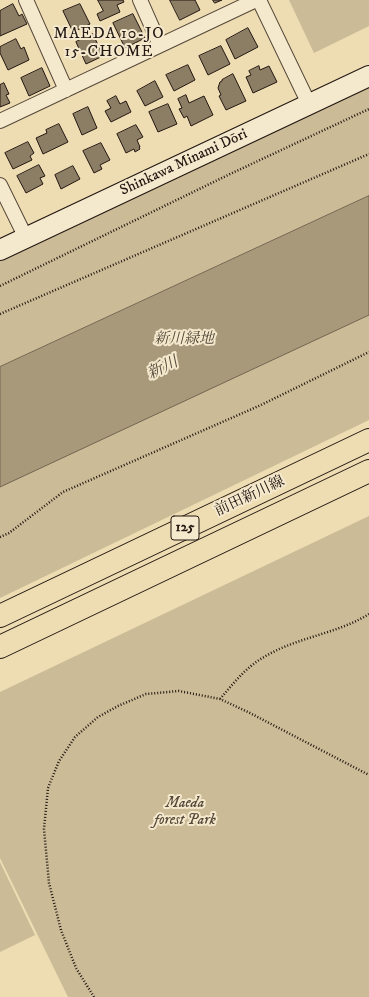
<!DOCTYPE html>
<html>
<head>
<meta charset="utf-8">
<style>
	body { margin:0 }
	canvas { display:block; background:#eedcb2 }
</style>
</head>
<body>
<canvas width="369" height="997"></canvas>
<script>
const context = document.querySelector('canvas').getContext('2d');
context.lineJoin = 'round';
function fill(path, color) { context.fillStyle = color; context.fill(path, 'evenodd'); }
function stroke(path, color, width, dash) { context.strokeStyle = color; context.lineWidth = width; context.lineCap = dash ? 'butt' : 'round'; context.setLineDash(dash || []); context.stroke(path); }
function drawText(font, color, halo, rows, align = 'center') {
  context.font = font + ' "IM FELL DW Pica","Noto Serif JP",serif'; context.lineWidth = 4; context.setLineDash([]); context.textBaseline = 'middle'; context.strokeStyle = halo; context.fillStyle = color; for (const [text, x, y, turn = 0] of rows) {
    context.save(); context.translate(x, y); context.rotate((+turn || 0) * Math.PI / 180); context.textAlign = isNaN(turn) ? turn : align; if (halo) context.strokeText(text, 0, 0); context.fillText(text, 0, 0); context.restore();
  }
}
const green = new Path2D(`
	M 289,0 L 369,0 L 369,26 L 314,53 Z
	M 369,85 L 369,420 L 0,598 L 0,260 Z
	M 369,516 L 369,997 L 68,997 L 0,858 L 0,692 Z
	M 0,862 L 35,935 L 0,952 Z`);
const water = new Path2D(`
	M 369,196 L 369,315 L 0,487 L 0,367 Z`);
const building = new Path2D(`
	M 98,0 L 123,0 L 124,2 L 117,5 L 120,12 L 100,21 L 97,14 L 103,11 Z
	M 170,0 L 195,0 L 200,10 L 180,20 Z
	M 213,0 L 222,0 L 215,3 Z
	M 13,4 L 19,16 L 22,14 L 27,24 L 0,36 L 0,11 Z
	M 80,4 L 90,24 L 73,32 L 63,11 Z
	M 133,14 L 145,38 L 125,48 L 113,23 Z
	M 248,28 L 258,47 L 235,59 L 226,40 Z
	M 93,34 L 103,56 L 86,64 L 76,42 Z
	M 16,39 L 21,49 L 24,47 L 29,60 L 8,70 L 0,53 L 0,47 Z
	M 221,46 L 230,64 L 208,75 L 199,56 Z
	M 188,65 L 195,80 L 174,91 L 166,75 Z
	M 259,66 L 260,70 L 269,66 L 277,82 L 253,93 L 246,77 L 251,75 L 249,71 Z
	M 42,68 L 50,86 L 29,96 L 21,78 Z
	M 233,74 L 246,101 L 226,110 L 219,96 L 221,95 L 218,88 L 220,82 L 222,81 L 222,80 Z
	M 155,81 L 163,97 L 145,106 L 137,91 Z
	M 4,83 L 9,94 L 6,95 L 10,103 L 0,107 L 0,85 Z
	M 186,95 L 189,103 L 204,96 L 213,115 L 191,126 L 187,116 L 184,118 L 179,109 L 182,108 L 178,99 Z
	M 116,96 L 120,104 L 126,101 L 131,112 L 111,122 L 105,111 L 111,108 L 107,101 Z
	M 168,104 L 177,124 L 158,132 L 149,112 Z
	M 88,107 L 97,128 L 82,135 L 73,114 Z
	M 59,124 L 68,142 L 43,154 L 36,138 L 47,133 L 46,130 Z
	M 136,125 L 143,137 L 137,140 L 140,147 L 139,147 L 140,149 L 135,152 L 134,149 L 126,153 L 117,134 Z
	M 28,142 L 34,153 L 30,156 L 32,160 L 13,169 L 5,153 Z
	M 101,143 L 110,160 L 100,165 L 102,169 L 94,173 L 83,151 Z
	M 39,165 L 45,176 L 40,178 L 43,184 L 26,193 L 17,176 Z
	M 73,166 L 80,179 L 61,189 L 55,175 Z`);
const path = new Path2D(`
	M 0,286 L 228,175 L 369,109
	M 0,314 L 369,154
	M 0,537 L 9,533 L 63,492 L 261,405 L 369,352
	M 220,699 C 233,684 246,667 264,657 C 297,637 337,634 369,614
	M 94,997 L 76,968 L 61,930 L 49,883 L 44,829 L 48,788 L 59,761 L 75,737 L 98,717 L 118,706 L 146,694 L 179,691 L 220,699 L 248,712 L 369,775`);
const street = new Path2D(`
	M 26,0 L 66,90
	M 140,0 L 160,45
	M 259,0 L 309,104
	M 0,121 L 256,0
	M 0,185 L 26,238`);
const secondary = new Path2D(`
	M 0,250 L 369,76`);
const primary = new Path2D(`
	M 0,616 L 369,440
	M 0,647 L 369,471`);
const shields = [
	[185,528,28]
];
const shieldNames = [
	["125",185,528]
];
const streetNames = [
	["Shinkawa Minami Dōri",184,163,-25],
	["前田新川線",250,497,-25]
];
const parkNames = [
	["新川緑地",184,340],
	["Maeda",185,804],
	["forest Park",185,821]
];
const neighbourhoodNames = [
	["MAEDA 10-JO",109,35],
	["15-CHOME",109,53]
];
const waterNames = [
	["新川",163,369,-26]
];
fill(green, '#cbbb97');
fill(water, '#a9997b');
stroke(water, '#736551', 1);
fill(building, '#8c7d65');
stroke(building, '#221711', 1);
stroke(street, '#554839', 16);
stroke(secondary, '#221711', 22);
stroke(primary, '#221711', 24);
stroke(path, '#221711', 2.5, [1, 2]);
stroke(street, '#f4e8cd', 14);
stroke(secondary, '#f4e8cd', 20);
stroke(primary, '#eedcb2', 22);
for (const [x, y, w] of shields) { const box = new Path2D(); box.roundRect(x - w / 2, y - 12, w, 24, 3); context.fillStyle = '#f4e8cd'; context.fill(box); stroke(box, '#221711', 1); }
drawText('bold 14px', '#221711', null, shieldNames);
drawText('15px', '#221711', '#f4e8cd', streetNames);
drawText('italic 15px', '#554839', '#f4e8cd', parkNames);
context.letterSpacing = '1px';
drawText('16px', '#221711', '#f4e8cd', neighbourhoodNames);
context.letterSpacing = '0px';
drawText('italic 16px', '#584b3b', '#f4e8cd', waterNames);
</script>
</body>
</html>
